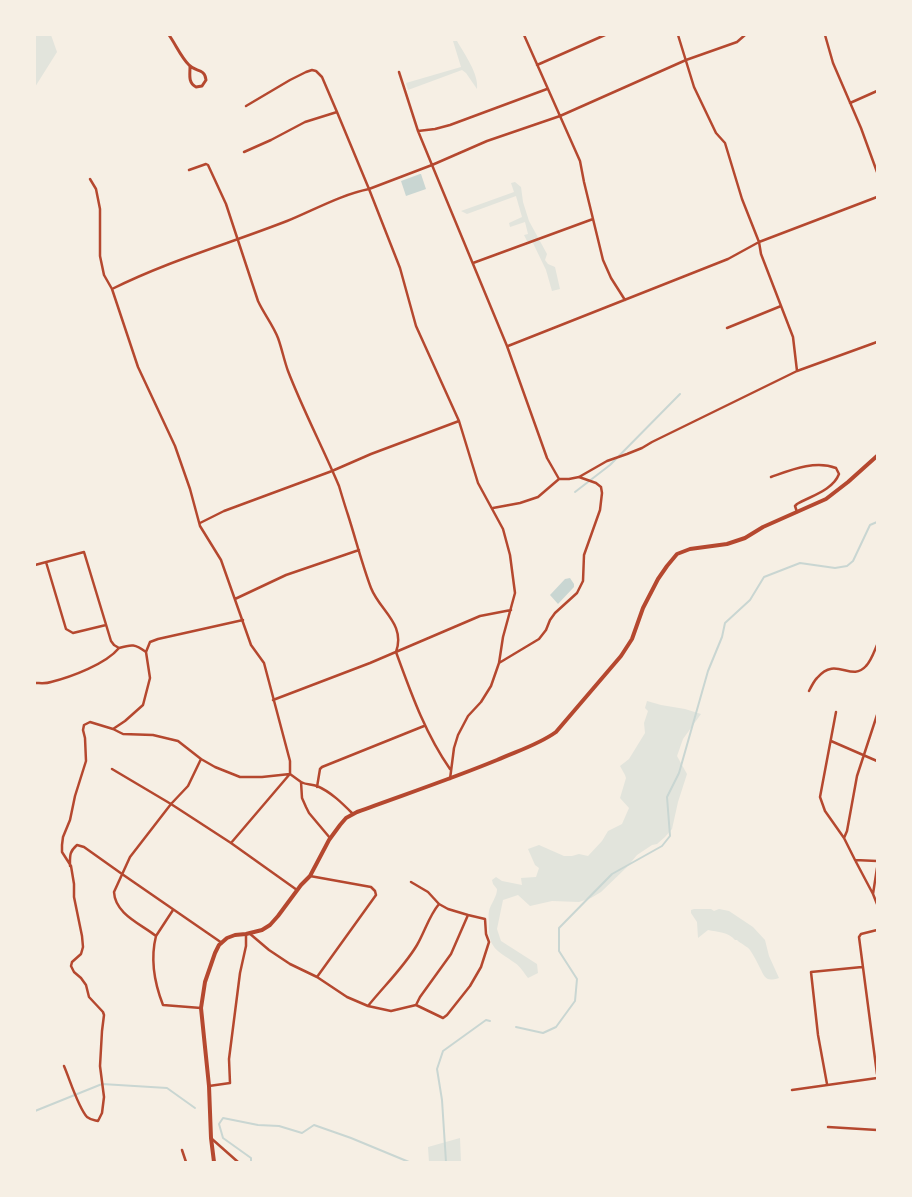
<!DOCTYPE html>
<html>
<head>
<meta charset="utf-8">
<style>
	body { margin:0 }
	#map { position:relative; width:912px; height:1197px; overflow:hidden; background:#f6efe4; font-family:"Sofia Sans Condensed",sans-serif }
	canvas { display:block }
	.frame { position:absolute; inset:0; border:36px solid #f6efe4; pointer-events:none }
</style>
</head>
<body>
<div id="map">
<canvas width="912" height="1197"></canvas>
<div class="frame"></div>
</div>
<script>
const context = document.querySelector('canvas').getContext('2d');
context.lineJoin = 'round';
function fill(path, color) { context.fillStyle = color; context.fill(path, 'evenodd'); }
function stroke(path, color, width, dash) { context.strokeStyle = color; context.lineWidth = width; context.lineCap = dash ? 'butt' : 'round'; context.setLineDash(dash || []); context.stroke(path); }
const green = new Path2D(`
	M 35,35 L 51,35 L 57,52 L 35,87 Z
	M 453,41 L 457,41 C 465,55 479,74 477,89 L 466,73 L 462,70 L 408,90 L 406,83 L 461,67 Z
	M 515,182 L 521,187 L 523,202 L 529,221 L 547,254 L 545,260 L 548,264 L 555,267 L 560,289 L 552,291 L 546,270 L 532,241 L 527,241 L 524,235 L 528,234 L 525,222 L 510,227 L 509,223 L 522,217 L 516,196 L 467,214 L 461,211 L 514,192 L 511,183 Z
	M 647,701 L 661,705 L 685,709 L 701,714 L 683,739 L 677,756 L 687,774 L 678,802 L 672,829 L 665,837 L 657,844 L 652,845 L 637,855 L 627,867 L 601,892 L 591,898 L 579,902 L 552,901 L 530,906 L 518,895 L 503,900 L 497,929 L 501,941 L 537,964 L 538,973 L 528,978 C 524,973 520,966 515,963 C 497,950 488,949 489,923 C 489,920 488,915 489,911 C 491,903 497,897 497,889 L 493,884 L 492,880 L 496,877 L 502,881 L 522,885 L 521,878 L 536,877 L 539,868 L 535,865 L 528,849 L 539,845 L 564,856 L 572,856 L 579,854 L 588,856 L 602,841 L 608,831 L 622,824 L 629,808 L 620,798 L 626,778 L 625,775 L 620,766 L 629,759 L 645,733 L 644,723 L 648,711 L 645,708 Z
	M 694,909 L 711,909 L 714,911 L 719,909 L 729,911 L 753,927 L 765,940 L 769,956 L 779,978 C 766,982 765,978 760,968 C 757,962 754,956 750,950 C 747,946 741,944 737,940 L 735,940 C 728,932 718,932 708,930 L 698,938 L 697,922 L 691,913 L 691,910 Z
	M 460,1138 L 461,1162 L 429,1162 L 428,1147 Z`);
const water = new Path2D(`
	M 420,174 L 421,174 L 426,189 L 406,196 L 401,181 Z
	M 570,578 L 574,584 L 574,587 L 558,604 L 550,595 L 565,579 Z`);
const stream = new Path2D(`
	M 575,492 L 610,465 L 680,394
	M 516,1027 L 543,1033 L 556,1027 L 575,1001 L 577,979 L 559,951 L 559,928 L 612,874 L 662,846 L 670,836 L 667,797 L 679,773 L 708,671 L 722,637 L 725,623 L 750,600 L 764,577 L 800,563 L 835,568 L 847,566 L 853,561 L 870,525 L 877,522
	M 35,1111 L 102,1084 L 167,1088 L 195,1108
	M 251,1162 L 251,1158 L 223,1138 L 219,1124 L 223,1118 L 258,1125 L 279,1126 L 302,1133 L 314,1125 L 351,1138 L 409,1162
	M 446,1162 L 442,1100 L 437,1069 L 443,1051 L 486,1020 L 490,1021`);
const minor = new Path2D(`
	M 524,35 L 580,161 L 584,182 L 603,260 L 611,278 L 625,300
	M 678,35 L 694,87 L 716,133 L 725,143 L 742,199 L 759,242 L 761,254 L 793,337 L 797,371
	M 825,35 L 833,63 L 861,128 L 877,172
	M 537,65 L 605,35
	M 399,72 L 418,131
	M 850,103 L 877,91
	M 244,152 L 271,140 L 305,122 L 337,112
	M 189,170 L 206,164 L 208,165 L 226,204 L 258,301 C 264,314 273,325 278,338 C 282,349 284,360 288,371 C 303,410 323,448 339,486 C 342,496 345,506 348,515 C 356,540 362,564 371,588 C 380,611 406,624 396,652 C 411,693 425,733 450,769
	M 90,179 L 96,189 L 100,209 L 100,256 L 104,275 L 112,289 L 138,367 L 175,446 L 190,489 L 200,526 L 221,560 L 251,645 L 264,663 L 290,761 L 290,774 L 301,782 L 302,798 L 306,807 L 309,813 L 330,838
	M 473,263 L 593,219
	M 112,289 C 168,261 228,244 287,221 C 314,210 340,195 369,189 L 337,112 L 322,77 L 316,71 L 312,70 L 306,72 L 290,80 L 246,106
	M 727,328 L 781,306
	M 508,346 L 728,259 L 759,242 L 877,197
	M 771,477 C 791,470 815,460 836,468 L 839,474 C 833,490 811,496 797,504 L 795,506 L 797,512
	M 559,479 L 547,458 L 507,346 L 432,165 L 487,141 L 560,116 L 686,60 L 737,42 L 745,35
	M 493,508 L 520,503 L 538,497 L 559,479 L 569,479 L 579,477 L 607,461 L 627,454 L 642,448 L 652,442 L 797,371 L 877,342
	M 200,523 L 224,511 L 332,471 L 371,454 L 459,421
	M 46,562 L 66,629 L 73,633 L 106,625
	M 35,565 L 84,552 L 111,641 L 114,645 L 119,648 C 132,644 135,644 146,652
	M 235,599 L 286,575 L 359,550
	M 243,620 L 158,639 L 150,642 L 146,652 L 150,678 L 143,705 L 125,721 L 113,729 L 123,734 L 153,735 L 178,741 L 201,759 L 215,767 L 240,777 L 262,777 L 290,774
	M 499,663 L 539,639 L 546,630 L 550,620 L 555,613 L 577,593 L 583,581 L 584,555 L 600,510 L 602,493 L 601,487 L 596,483 L 579,477
	M 35,683 C 40,683 46,684 51,682 C 71,677 106,664 119,648
	M 809,691 C 811,687 814,681 817,678 C 836,655 851,683 866,666 C 871,661 874,652 877,645
	M 273,700 L 370,663 L 480,616 L 511,610
	M 836,712 L 820,797 L 825,811 L 844,838 L 855,860 L 873,894
	M 831,741 L 877,761
	M 112,769 L 171,804 L 231,843 L 297,890
	M 450,779 L 454,748 L 458,735 L 468,716 L 481,702 L 491,686 L 499,663 L 503,637 L 515,593 L 510,555 L 503,529 L 478,483 L 459,421 L 416,326 L 400,268 L 369,189 L 432,165 L 418,131 L 435,129 L 450,125 L 547,89
	M 301,782 C 306,785 311,784 317,786 C 331,792 342,803 353,814
	M 317,787 L 320,769 L 322,767 L 424,726
	M 844,838 L 847,831 L 857,776 L 877,715
	M 231,843 L 289,775
	M 855,860 L 877,861
	M 70,866 C 70,856 69,852 77,845 L 84,847 L 122,874 L 222,943
	M 877,868 L 873,894 L 877,904
	M 310,876 L 371,887 L 375,891 L 376,895 L 317,977
	M 411,882 L 428,892 L 439,904 L 448,909 L 468,915 L 451,954 L 420,997 L 416,1005
	M 877,930 L 861,934 L 859,937 L 877,1074
	M 249,933 L 269,950 L 290,964 L 317,977 L 347,997 L 368,1006 L 391,1011 L 416,1005 L 443,1018 L 447,1015 L 470,986 L 481,967 L 489,942 L 486,934 L 485,919 L 468,915
	M 156,936 L 173,910
	M 368,1006 C 384,986 404,967 417,945 C 425,931 429,916 439,904
	M 201,1008 L 163,1005 C 154,982 150,960 156,936 C 141,924 115,914 114,892 L 130,857 L 171,804 L 188,786 L 201,759
	M 64,1066 C 70,1080 78,1107 87,1117 C 91,1120 94,1120 98,1121 L 102,1113 L 104,1097 L 100,1066 L 102,1031 L 104,1015 L 103,1012 L 89,997 L 86,985 L 81,978 L 74,972 L 71,966 L 72,962 L 81,954 L 83,947 L 82,936 L 74,897 L 74,884 L 71,866 L 62,852 L 62,845 L 63,837 L 70,820 L 75,796 L 86,761 L 85,738 L 83,730 L 84,725 L 90,722 L 113,729
	M 827,1084 L 818,1035 L 811,972 L 862,967
	M 209,1086 L 230,1083 L 229,1059 L 240,973 L 246,946 L 246,934
	M 792,1090 L 877,1078
	M 828,1127 L 877,1130
	M 212,1139 L 238,1162
	M 182,1150 L 186,1162`);
const tertiary = new Path2D(`
	M 169,35 C 176,45 181,57 189,65 C 195,72 205,68 206,80 L 202,86 L 196,87 C 188,83 190,75 190,67`);
const primary = new Path2D(`
	M 214,1162 L 211,1138 L 209,1086 L 201,1008 L 205,982 L 215,953 L 219,945 L 227,938 L 235,935 L 246,934 L 262,930 L 270,925 L 278,916 L 301,885 L 310,876 L 329,840 L 340,825 L 346,818 L 357,812 C 403,795 451,779 497,760 C 517,751 538,745 556,732 L 621,656 L 632,639 L 643,608 L 658,579 L 667,566 L 677,554 L 690,549 L 727,544 L 745,538 L 763,527 L 826,499 L 848,482 L 877,456`);
fill(green, '#e2e4dc');
fill(water, '#c9d6d2');
stroke(stream, '#c9d6d2', 2);
stroke(minor, '#b5482f', 2.5);
stroke(tertiary, '#b5482f', 3);
stroke(primary, '#b5482f', 4);
</script>
</body>
</html>
